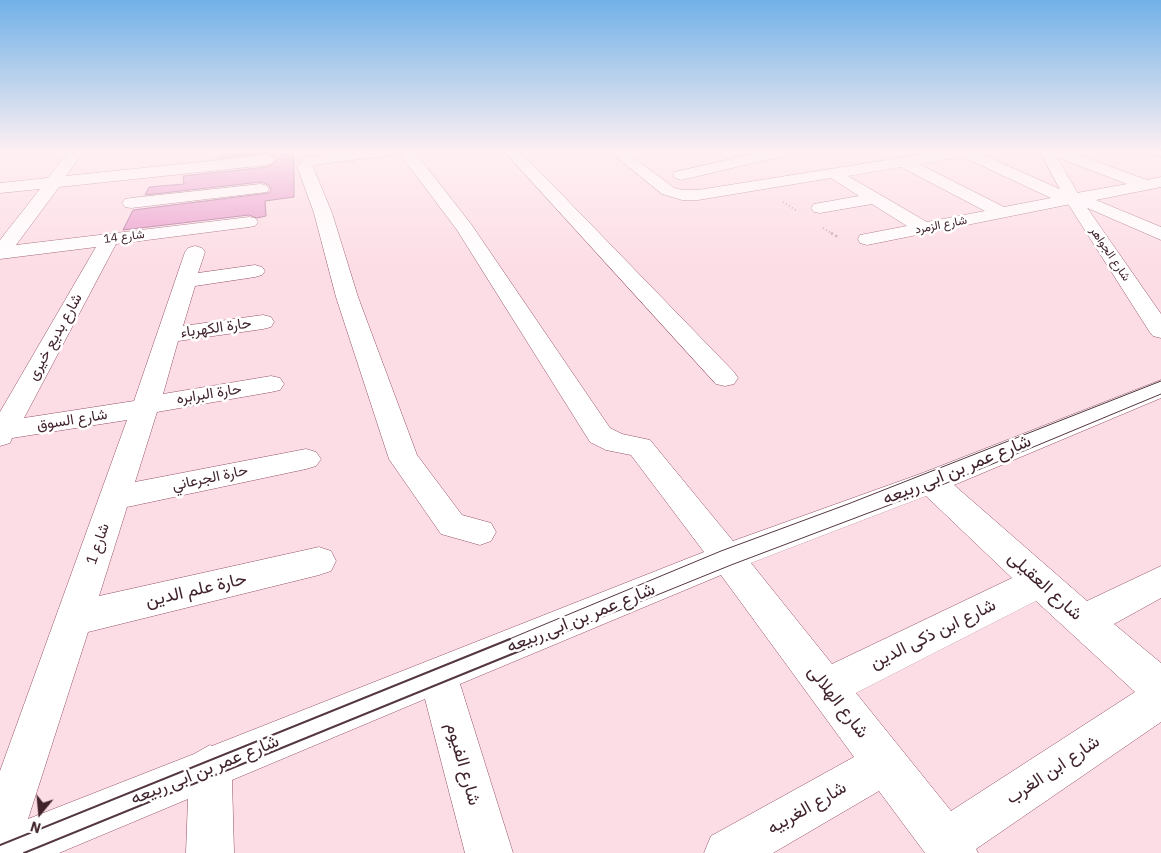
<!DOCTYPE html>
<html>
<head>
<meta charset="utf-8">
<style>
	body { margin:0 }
	#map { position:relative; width:1161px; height:853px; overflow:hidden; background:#fddde5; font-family:"IBM Plex Sans",sans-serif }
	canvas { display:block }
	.north { position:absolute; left:15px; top:788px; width:50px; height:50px; -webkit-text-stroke:4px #fff; paint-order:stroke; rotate:197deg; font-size:14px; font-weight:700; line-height:20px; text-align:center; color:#40232b }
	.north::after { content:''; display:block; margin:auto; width:18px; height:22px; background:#40232b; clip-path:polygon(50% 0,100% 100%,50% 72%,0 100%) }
</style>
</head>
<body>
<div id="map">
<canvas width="1161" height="853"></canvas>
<div class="north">N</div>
</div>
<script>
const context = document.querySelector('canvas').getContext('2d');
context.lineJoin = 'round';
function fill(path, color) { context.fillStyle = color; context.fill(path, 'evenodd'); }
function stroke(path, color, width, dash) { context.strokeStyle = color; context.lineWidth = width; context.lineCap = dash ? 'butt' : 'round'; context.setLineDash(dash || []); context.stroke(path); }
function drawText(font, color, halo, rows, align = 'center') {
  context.font = font + ' "IBM Plex Sans",Vazirmatn,sans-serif'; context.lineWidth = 5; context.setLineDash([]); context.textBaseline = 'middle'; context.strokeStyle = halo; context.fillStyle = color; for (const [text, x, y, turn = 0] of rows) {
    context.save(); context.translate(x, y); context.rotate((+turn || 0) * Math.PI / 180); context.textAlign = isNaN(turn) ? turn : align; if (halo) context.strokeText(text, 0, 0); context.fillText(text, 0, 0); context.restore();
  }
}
const building = new Path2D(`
	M 223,150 L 294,150 L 294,197 L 265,201 L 266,216 L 257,218 L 249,215 L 123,230 L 133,210 L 269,193 L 271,190 L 269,185 L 261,182 L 145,195 L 149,187 L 184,184 L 183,176 L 267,167 L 277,160 L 273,156 L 267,153 L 220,158 Z`);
const pathFar1 = new Path2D(`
	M 783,202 L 797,211
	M 823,228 L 833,234`);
const path = new Path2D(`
	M 831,233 L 838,237`);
const minor = new Path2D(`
	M 70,150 L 85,150 L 66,176 L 267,155 L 272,157 L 275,160 L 272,163 L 267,165 L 59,187 L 16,245 L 249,217 L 255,218 L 258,222 L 255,226 L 249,227 L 116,244 L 24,418 L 134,401 L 185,252 L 188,248 L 195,246 L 202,248 L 205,252 L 198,273 L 255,265 L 262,267 L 265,271 L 262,275 L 255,277 L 195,286 L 183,326 L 263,315 L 271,317 L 274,322 L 271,327 L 263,329 L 178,341 L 163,394 L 271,376 L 280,378 L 284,384 L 280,390 L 271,392 L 157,412 L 135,482 L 306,449 L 316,452 L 321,459 L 316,466 L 306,469 L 127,507 L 99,596 L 319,547 L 331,551 L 336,561 L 331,571 L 319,575 L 88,632 L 28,819 L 194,754 L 210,745 L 212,746 L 704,552 L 631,455 L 606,450 L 590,442 L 457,230 L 400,154 L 314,165 L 313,167 L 332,213 L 358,297 L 417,455 L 462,515 L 491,523 L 496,532 L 491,541 L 480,545 L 441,534 L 389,459 L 336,297 L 314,213 L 297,166 L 304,159 L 309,157 L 361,150 L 413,150 L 471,224 L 610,428 L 622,434 L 650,440 L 733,541 L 920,474 L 1161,380 L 1161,398 L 954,485 L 1087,601 L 1161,566 L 1161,598 L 1114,624 L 1161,663 L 1161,722 L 976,849 L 978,853 L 925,853 L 879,791 L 773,853 L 704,853 L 711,836 L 854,757 L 721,575 L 460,684 L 513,853 L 465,853 L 425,699 L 232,780 L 234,853 L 186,853 L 188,799 L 59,853 L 0,853 L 0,771 L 127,420 L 12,438 L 10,443 L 0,446 L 0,412 L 96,247 L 0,259 L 0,240 L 40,189 L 0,193 L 0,183 L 48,178 ZM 926,496 L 1012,578 L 832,664 L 751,563 ZM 1036,601 L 1135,692 L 951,811 L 856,693 Z
	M 503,150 L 518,150 L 543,175 L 734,372 L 738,378 L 734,384 L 725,386 L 716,384 Z
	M 608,150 L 624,150 L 674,188 L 683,190 L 698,190 L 950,150 L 985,150 L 981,154 L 1071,194 L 1127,184 L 1046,153 L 1044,150 L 1065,150 L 1147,180 L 1161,177 L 1161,187 L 1096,200 L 1161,227 L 1161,240 L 1076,203 L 867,245 L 860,243 L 858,239 L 860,235 L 907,226 L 872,204 L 820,213 L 814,212 L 811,208 L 814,204 L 859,196 L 831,178 L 698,200 L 682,200 L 662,194 ZM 963,157 L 1051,198 L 1004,207 L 919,164 ZM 901,167 L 985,211 L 927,222 L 848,176 Z
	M 771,150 L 798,150 L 796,153 L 681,180 L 675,178 L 673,175 L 675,172 Z
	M 1148,150 L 1161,150 L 1161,156 L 1150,153 Z
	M 261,184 L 267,186 L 269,189 L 267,192 L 131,208 L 125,207 L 122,203 L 125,199 L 131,198 Z`);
const major = new Path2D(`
	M 1039,150 L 1053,150 L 1081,199 L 1161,314 L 1161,338 L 1153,336 L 1149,331 L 1065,199 Z`);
const tramFar1 = new Path2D(`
	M 507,640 L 721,551 L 848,504 L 1161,381
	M 546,640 L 731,565 L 937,487 L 1161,394`);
const tram = new Path2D(`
	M 0,845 L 510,639
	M 24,853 L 549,639`);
const farStreetnames = [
	["شارع الزمرد",941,225,-11],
	["شارع 14",124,237,-7],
	["شارع الجواهر",1110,254,56]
];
const streetNames = [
	["حارة الكهرباء",216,328,-8],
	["شارع بديع خيرى",55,337,-61],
	["حارة البرابره",209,394,-9],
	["شارع السوق",72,420,-9],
	["حارة الجرعاني",210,478,-12],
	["شارع 1",98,544,-71]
];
const nearStreetnames = [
	["شارع عمر بن ابى ربيعه",957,470,-22],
	["شارع العقيلى",1045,586,42],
	["حارة علم الدين",196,590,-13],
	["شارع عمر بن ابى ربيعه",581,618,-22],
	["شارع ابن ذكى الدين",933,634,-26],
	["شارع الهلالى",838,702,52],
	["شارع الفيوم",463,764,74],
	["شارع عمر بن ابى ربيعه",205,770,-22],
	["شارع ابن الغرب",1053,770,-34],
	["شارع الغربيه",807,808,-30]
];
fill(building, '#ea9bcc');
stroke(building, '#a3688d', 1);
stroke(minor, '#945265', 1);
stroke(major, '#945265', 1);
stroke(pathFar1, '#b899a1', 2, [1, 2.5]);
stroke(path, '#b899a1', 2.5, [2, 3]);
fill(minor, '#fff');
fill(major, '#fff');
stroke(tramFar1, '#54373f', 1);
stroke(tram, '#54373f', 2);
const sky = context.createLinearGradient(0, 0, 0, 270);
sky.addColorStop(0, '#71b1e7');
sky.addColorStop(0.56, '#fef0f3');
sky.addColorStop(1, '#fef0f300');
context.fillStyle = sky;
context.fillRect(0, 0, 1161, 270);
drawText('12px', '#40232b', '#fff', farStreetnames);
drawText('15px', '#40232b', '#fff', streetNames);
drawText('18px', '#40232b', '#fff', nearStreetnames);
</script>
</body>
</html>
